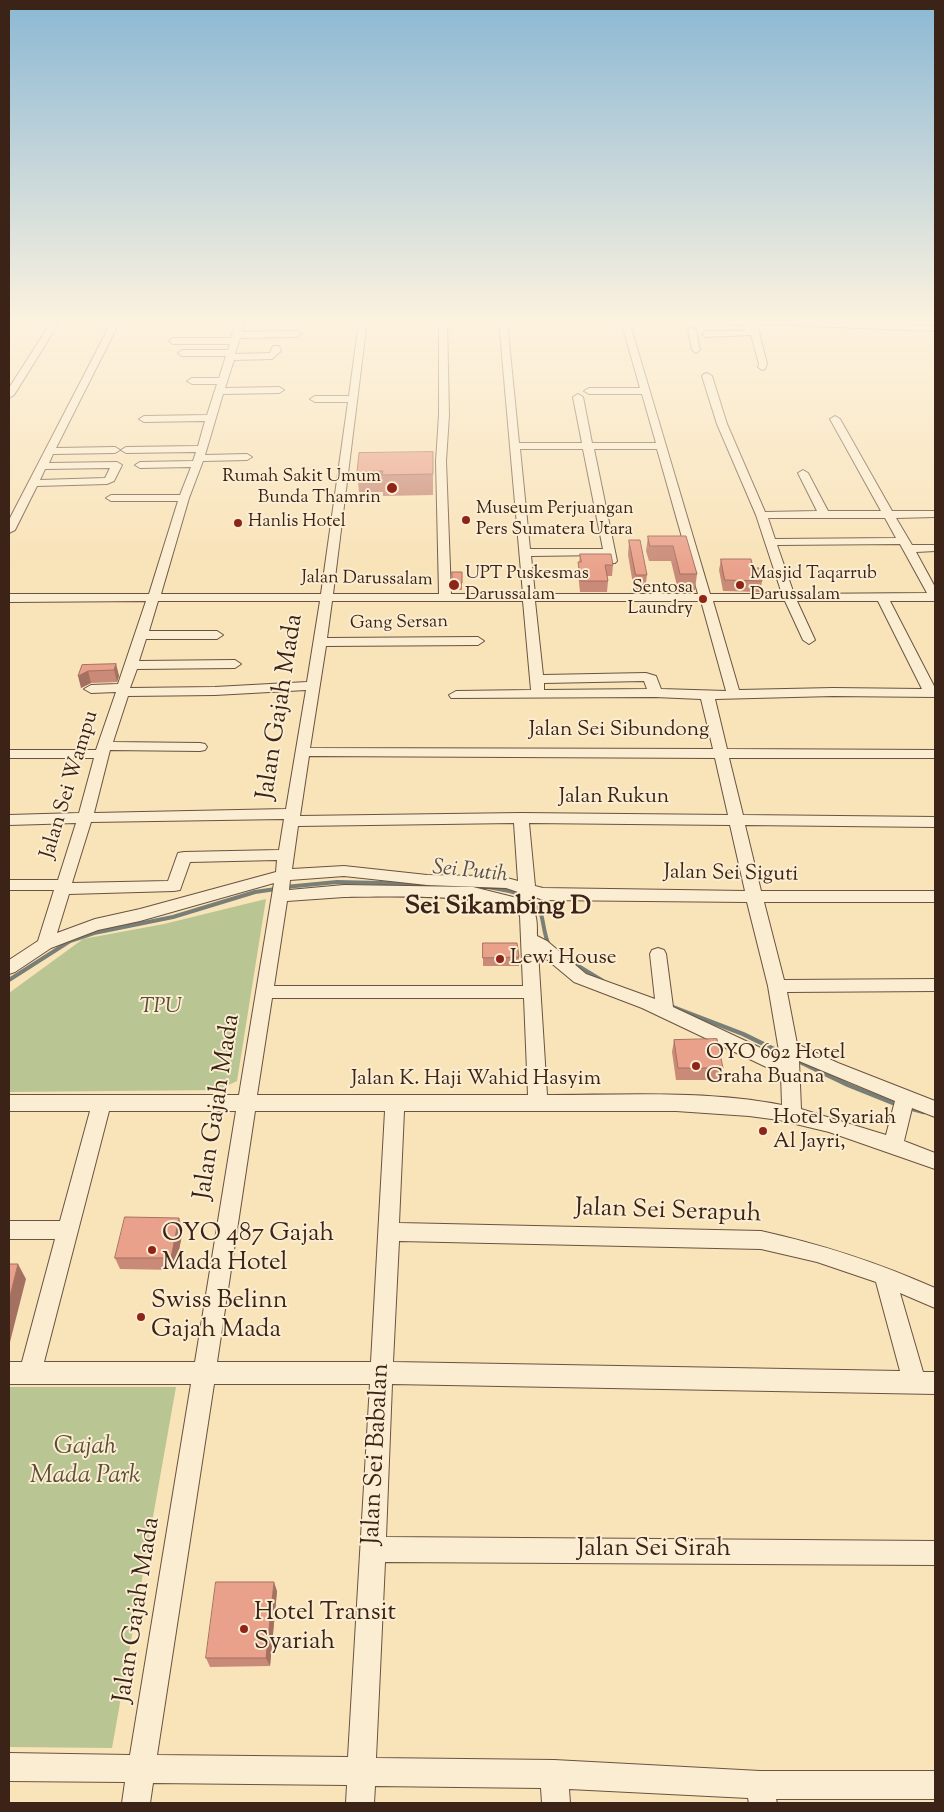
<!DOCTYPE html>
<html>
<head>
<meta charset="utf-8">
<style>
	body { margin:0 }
	#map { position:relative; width:944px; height:1812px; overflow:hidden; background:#f9e3b8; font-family:"Sorts Mill Goudy",serif }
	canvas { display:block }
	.frame { position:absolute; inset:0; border:10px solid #3b2318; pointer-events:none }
</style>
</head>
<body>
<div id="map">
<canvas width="944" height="1812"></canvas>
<div class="frame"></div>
</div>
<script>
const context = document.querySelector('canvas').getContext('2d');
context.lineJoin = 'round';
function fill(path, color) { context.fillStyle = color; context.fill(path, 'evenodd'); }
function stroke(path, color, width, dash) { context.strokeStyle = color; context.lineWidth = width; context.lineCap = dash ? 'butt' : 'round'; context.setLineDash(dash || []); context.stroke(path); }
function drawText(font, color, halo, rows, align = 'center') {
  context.font = font + ' "Sorts Mill Goudy",serif'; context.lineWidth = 4; context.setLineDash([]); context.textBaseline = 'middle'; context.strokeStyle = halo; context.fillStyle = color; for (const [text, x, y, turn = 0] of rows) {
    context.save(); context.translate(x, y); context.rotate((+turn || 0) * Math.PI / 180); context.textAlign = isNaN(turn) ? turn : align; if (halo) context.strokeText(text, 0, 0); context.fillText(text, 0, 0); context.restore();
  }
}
const green = new Path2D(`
	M 266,899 L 237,1081 L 218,1090 L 9,1092 L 9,993 L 83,939 L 164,924 Z
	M 9,1387 L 176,1387 L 112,1748 L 9,1747 Z`);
const streamFar1 = new Path2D(`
	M 482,886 C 502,890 533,891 541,914 C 544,924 544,935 549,945
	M 285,887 L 337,882 L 425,884
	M 570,961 L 603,981
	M 9,980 L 70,941 L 94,933 L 173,917 L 255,892 L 276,889`);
const stream = new Path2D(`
	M 670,1006 L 743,1034 L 784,1054
	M 794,1059 L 848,1085 L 898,1105
	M 909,1108 L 924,1112`);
const minor = new Path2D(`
	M 52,321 L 60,321 L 14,395 L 9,398 L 9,388 Z
	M 112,321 L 120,321 L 56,448 L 115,447 L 120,450 L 115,453 L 53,454 L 49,463 L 117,462 L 122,465 L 114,481 L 107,484 L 37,486 L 15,530 L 9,533 L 9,520 ZM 110,468 L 105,478 L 40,480 L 45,469 Z
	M 237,321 L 245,321 L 242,332 L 297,331 L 301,334 L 297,337 L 240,338 L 235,354 L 270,353 L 273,346 L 279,346 L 281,351 L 272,359 L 234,360 L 225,388 L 279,387 L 284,390 L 279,393 L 223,394 L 205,455 L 247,454 L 252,457 L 247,460 L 203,461 L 189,498 L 161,594 L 321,594 L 348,402 L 315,402 L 310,399 L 315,396 L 349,396 L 359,321 L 367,321 L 333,594 L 439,594 L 436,461 L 439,415 L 439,321 L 447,321 L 449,415 L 446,461 L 451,594 L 523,594 L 499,321 L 507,321 L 519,443 L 582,443 L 573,397 L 578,394 L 583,397 L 592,443 L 656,443 L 642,394 L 589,394 L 584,391 L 589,388 L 640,388 L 621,321 L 629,321 L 710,594 L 782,594 L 756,515 L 717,424 L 702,376 L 704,374 L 707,373 L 712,376 L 727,424 L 765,512 L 817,511 L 798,473 L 803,470 L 808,473 L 828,511 L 881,511 L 830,419 L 835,416 L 840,419 L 892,511 L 935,511 L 935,517 L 896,518 L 912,545 L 935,545 L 935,551 L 916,552 L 935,587 L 935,601 L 890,601 L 935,688 L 935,697 L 833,696 L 715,699 L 727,749 L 935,750 L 935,758 L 729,758 L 743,815 L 935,817 L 935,827 L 745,825 L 761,891 L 935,891 L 935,902 L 764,902 L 784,980 L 935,979 L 935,991 L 787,992 L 797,1044 L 838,1063 L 935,1101 L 935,1117 L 912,1108 L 904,1141 L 935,1153 L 935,1169 L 829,1132 L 779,1120 L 749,1116 L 676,1111 L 404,1111 L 399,1223 L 761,1231 C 824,1245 876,1262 935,1288 L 935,1308 L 900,1293 L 923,1372 L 935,1372 L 935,1394 L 392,1384 L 386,1537 L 935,1541 L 935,1565 L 385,1562 L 376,1758 L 554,1760 L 760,1771 L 935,1771 L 935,1799 L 776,1799 L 777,1803 L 749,1803 L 748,1798 L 569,1789 L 570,1803 L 542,1803 L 541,1788 L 375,1786 L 374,1803 L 346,1803 L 347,1785 L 153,1783 L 150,1803 L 122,1803 L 125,1782 L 9,1781 L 9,1753 L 130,1755 L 191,1384 L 9,1384 L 9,1362 L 22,1362 L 55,1239 L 9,1239 L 9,1221 L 60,1221 L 90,1111 L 9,1111 L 9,1095 L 239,1095 L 274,883 L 140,921 L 98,930 L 51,948 L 15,972 L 9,974 L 9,960 L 38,941 L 54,890 L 9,890 L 9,880 L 58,880 L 76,823 L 9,825 L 9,815 L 79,813 L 94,758 L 9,758 L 9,750 L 96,750 L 116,692 L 91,693 L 84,689 L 91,685 L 118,684 L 146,601 L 9,602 L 9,594 L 149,594 L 178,501 L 111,501 L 106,498 L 111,495 L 180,495 L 191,467 L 140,468 L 135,465 L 140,462 L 193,461 L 196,452 L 126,453 L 121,450 L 126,447 L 198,446 L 205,421 L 144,422 L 139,419 L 144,416 L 207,415 L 217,384 L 192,384 L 187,381 L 192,378 L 219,378 L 226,356 L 182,356 L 178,353 L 182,350 L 228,350 L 230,344 L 173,344 L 169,341 L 173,338 L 231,338 ZM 520,449 L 583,449 L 603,549 L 530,549 ZM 594,449 L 657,449 L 698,594 L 535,594 L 531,556 L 604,555 L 607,563 L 615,563 L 617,561 ZM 768,518 L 885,518 L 896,538 L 775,539 ZM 900,544 L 927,593 L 794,594 L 777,545 ZM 158,601 L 320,601 L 307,682 L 215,687 L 130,688 L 137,669 L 235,668 L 241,664 L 235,660 L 139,661 L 146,639 L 217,639 L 223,635 L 217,631 L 149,631 ZM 332,601 L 523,601 L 531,690 L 456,691 L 449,695 L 451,698 L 655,697 L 701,699 L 713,749 L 310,748 L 326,646 L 478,645 L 484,641 L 478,637 L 327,638 ZM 535,601 L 701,601 L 726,691 L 661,689 L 656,676 L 646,673 L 543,675 ZM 713,601 L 785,601 L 803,640 L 809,644 L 815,640 L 797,601 L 878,601 L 922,689 L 833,688 L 739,690 ZM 644,681 L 647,689 L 544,690 L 544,683 ZM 306,690 L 286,809 L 94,813 L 110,750 L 200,751 L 205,750 L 207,747 L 205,744 L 200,743 L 113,742 L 128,696 L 215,695 ZM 309,756 L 715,758 L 728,815 L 521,813 L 300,816 ZM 284,819 L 279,850 L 184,852 L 178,853 L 168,881 L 72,883 L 91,822 ZM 514,823 L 518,881 L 507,878 L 485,876 L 427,875 L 344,866 L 292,869 L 298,826 ZM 529,823 L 730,825 L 745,891 L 543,888 L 535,886 ZM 277,860 L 276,872 L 140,909 L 95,919 L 57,933 L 69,894 L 174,891 L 180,890 L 190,862 ZM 344,876 L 427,885 L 506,888 L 518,892 L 517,898 L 473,887 L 344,885 L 289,890 L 290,880 ZM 532,896 L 543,900 L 747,902 L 768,986 L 780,1057 L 673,1007 L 666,954 L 664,950 L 658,948 L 652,950 L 650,954 L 655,999 L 586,974 L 547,941 L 537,936 C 537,923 538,910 525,901 L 530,900 ZM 344,897 C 372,897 510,892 520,916 L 523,986 L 274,986 L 287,901 ZM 538,952 L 574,982 L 642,1008 L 781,1074 L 782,1105 C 707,1090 624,1095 547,1095 ZM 272,998 L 524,998 L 528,1095 L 257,1095 ZM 799,1061 L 895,1101 L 886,1135 L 801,1109 ZM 109,1111 L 236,1111 L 195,1362 L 44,1362 ZM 255,1111 L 385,1111 L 371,1362 L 217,1362 ZM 399,1241 L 761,1249 L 817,1262 L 876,1282 L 900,1371 L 393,1362 ZM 214,1384 L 370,1384 L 348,1757 L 157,1755 Z
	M 709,321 L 804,321 L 935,326 L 935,331 L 757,324 L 767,364 L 765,369 L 762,370 L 758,367 L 759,364 L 751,335 L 706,337 L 702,334 L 706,331 L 745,331 L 743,325 L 713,324 Z
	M 692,327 L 696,330 L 700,350 L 696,353 L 692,350 L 688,330 Z`);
const wall = new Path2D(`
	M 433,452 L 433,495 L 383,496 L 383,492 L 359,492 L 357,472 Z
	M 648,536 L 686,536 L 697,574 L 695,590 L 678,590 L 671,561 L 649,561 L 646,551 Z
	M 629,540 L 647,575 L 645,590 L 634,590 L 628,555 Z
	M 580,554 L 613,565 L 612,576 L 607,576 L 608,581 L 607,592 L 580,592 L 578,573 Z
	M 721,559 L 753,568 L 762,581 L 760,592 L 723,591 L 719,570 Z
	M 452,572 L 462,572 L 462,590 L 453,590 Z
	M 116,664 L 119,676 L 117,682 L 91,683 L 81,688 L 82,665 Z
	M 483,943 L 519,957 L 519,966 L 483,966 Z
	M 674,1040 L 723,1068 L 720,1080 L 676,1080 L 672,1052 Z
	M 183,1230 L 175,1270 L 120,1269 L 115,1258 Z
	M 277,1591 L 270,1666 L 210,1667 L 206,1658 Z`);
const shadedWall = new Path2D(`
	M 116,664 L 119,676 L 117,682 L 114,670 Z
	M 88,671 L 91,683 L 81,688 L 78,676 Z
	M 179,1218 L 183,1230 L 175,1270 L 171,1258 Z
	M 18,1264 L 26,1279 L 10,1342 L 9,1341 L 9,1300 Z
	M 274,1582 L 277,1591 L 270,1666 L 266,1658 Z`);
const building = new Path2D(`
	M 433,452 L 433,474 L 382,475 L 383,471 L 357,472 L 359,453 Z
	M 648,536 L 686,536 L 697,574 L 680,574 L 673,546 L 650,546 Z
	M 629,540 L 640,540 L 647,575 L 636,575 Z
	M 580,554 L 611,554 L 613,565 L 605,565 L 608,581 L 581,581 L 578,562 L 581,562 Z
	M 721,559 L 751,559 L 753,568 L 759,568 L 762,581 L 725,580 Z
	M 452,572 L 462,572 L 462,583 L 453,583 Z
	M 116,664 L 114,670 L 88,671 L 78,676 L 82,665 Z
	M 483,943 L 517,943 L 519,957 L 483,958 Z
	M 717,1039 L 723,1068 L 678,1068 L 674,1040 Z
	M 125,1217 L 179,1218 L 171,1258 L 115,1258 Z
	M 9,1264 L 18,1264 L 9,1300 Z
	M 216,1582 L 274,1582 L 266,1658 L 206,1658 Z`);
const markers = [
	[392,488,6,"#8f2418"],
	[466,520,5,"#8f2418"],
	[238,523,5,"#8f2418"],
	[454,585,6,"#8f2418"],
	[740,585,5,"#8f2418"],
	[703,599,5,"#8f2418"],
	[500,959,5,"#8f2418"],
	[696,1066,5,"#8f2418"],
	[763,1131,5,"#8f2418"],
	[152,1250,5,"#8f2418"],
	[141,1317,5,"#8f2418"],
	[244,1629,5,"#8f2418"]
];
const farPoinames = [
	["Rumah Sakit Umum",381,478,"right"],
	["Bunda Thamrin",381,499,"right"],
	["Museum Perjuangan",476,510],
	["Pers Sumatera Utara",476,531],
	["Hanlis Hotel",248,523],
	["UPT Puskesmas",465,575],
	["Darussalam",465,596],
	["Masjid Taqarrub",750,575],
	["Darussalam",750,596],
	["Sentosa",693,589,"right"],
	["Laundry",693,610,"right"]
];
const farStreetnames = [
	["Jalan Darussalam",367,580,1],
	["Gang Sersan",399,624,-1]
];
const streetNames = [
	["Jalan Sei Sibundong",619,731],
	["Jalan Sei Wampu",71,785,-73],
	["Jalan Rukun",614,798],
	["Jalan Sei Siguti",731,875,1],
	["Jalan K. Haji Wahid Hasyim",476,1080]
];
const poiNames = [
	["Lewi House",510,959],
	["OYO 692 Hotel",706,1054],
	["Graha Buana",706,1078],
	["Hotel Syariah",773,1119],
	["Al Jayri,",773,1143]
];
const parkNames = [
	["TPU",161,1008]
];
const waterNames = [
	["Sei Putih",470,873,6]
];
const nearStreetnames = [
	["Jalan Gajah Mada",282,707,-81],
	["Jalan Gajah Mada",219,1107,-81],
	["Jalan Sei Serapuh",668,1213,2],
	["Jalan Sei Babalan",378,1454,-87],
	["Jalan Sei Sirah",654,1551],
	["Jalan Gajah Mada",139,1610,-81]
];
const nearPoinames = [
	["OYO 487 Gajah",162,1236],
	["Mada Hotel",162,1265],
	["Swiss Belinn",151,1303],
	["Gajah Mada",151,1332],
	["Hotel Transit",254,1615],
	["Syariah",254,1644]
];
const nearParknames = [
	["Gajah",85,1449],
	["Mada Park",85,1478]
];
const districtNames = [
	["Sei Sikambing D",498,909]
];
fill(green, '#b9c593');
stroke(streamFar1, '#787f77', 4);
stroke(stream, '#787f77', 4.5);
stroke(minor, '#6a5340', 2);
fill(minor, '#fbedd1');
fill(wall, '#c98a78');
fill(shadedWall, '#a47161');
fill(building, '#eaa18b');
stroke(building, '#a47161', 1);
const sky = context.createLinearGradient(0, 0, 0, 574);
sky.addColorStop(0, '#8bb8d4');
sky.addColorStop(0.56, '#fcf2df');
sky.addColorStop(1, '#fcf2df00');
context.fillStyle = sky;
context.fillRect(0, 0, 944, 574);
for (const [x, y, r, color] of markers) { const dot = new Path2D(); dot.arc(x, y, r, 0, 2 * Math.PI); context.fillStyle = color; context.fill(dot); stroke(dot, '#fbedd1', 2); }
drawText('18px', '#3b2318', '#fbedd1', farPoinames, 'left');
drawText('18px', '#3b2318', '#fbedd1', farStreetnames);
drawText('21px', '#3b2318', '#fbedd1', streetNames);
drawText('21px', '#3b2318', '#fbedd1', poiNames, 'left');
drawText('italic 21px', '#5a4c37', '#fbedd1', parkNames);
drawText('italic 22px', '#595148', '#fbedd1', waterNames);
drawText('25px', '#3b2318', '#fbedd1', nearStreetnames);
drawText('25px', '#3b2318', '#fbedd1', nearPoinames, 'left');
drawText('italic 25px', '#5a4c37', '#fbedd1', nearParknames);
drawText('bold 26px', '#3b2318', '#fbedd1', districtNames);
</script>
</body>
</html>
